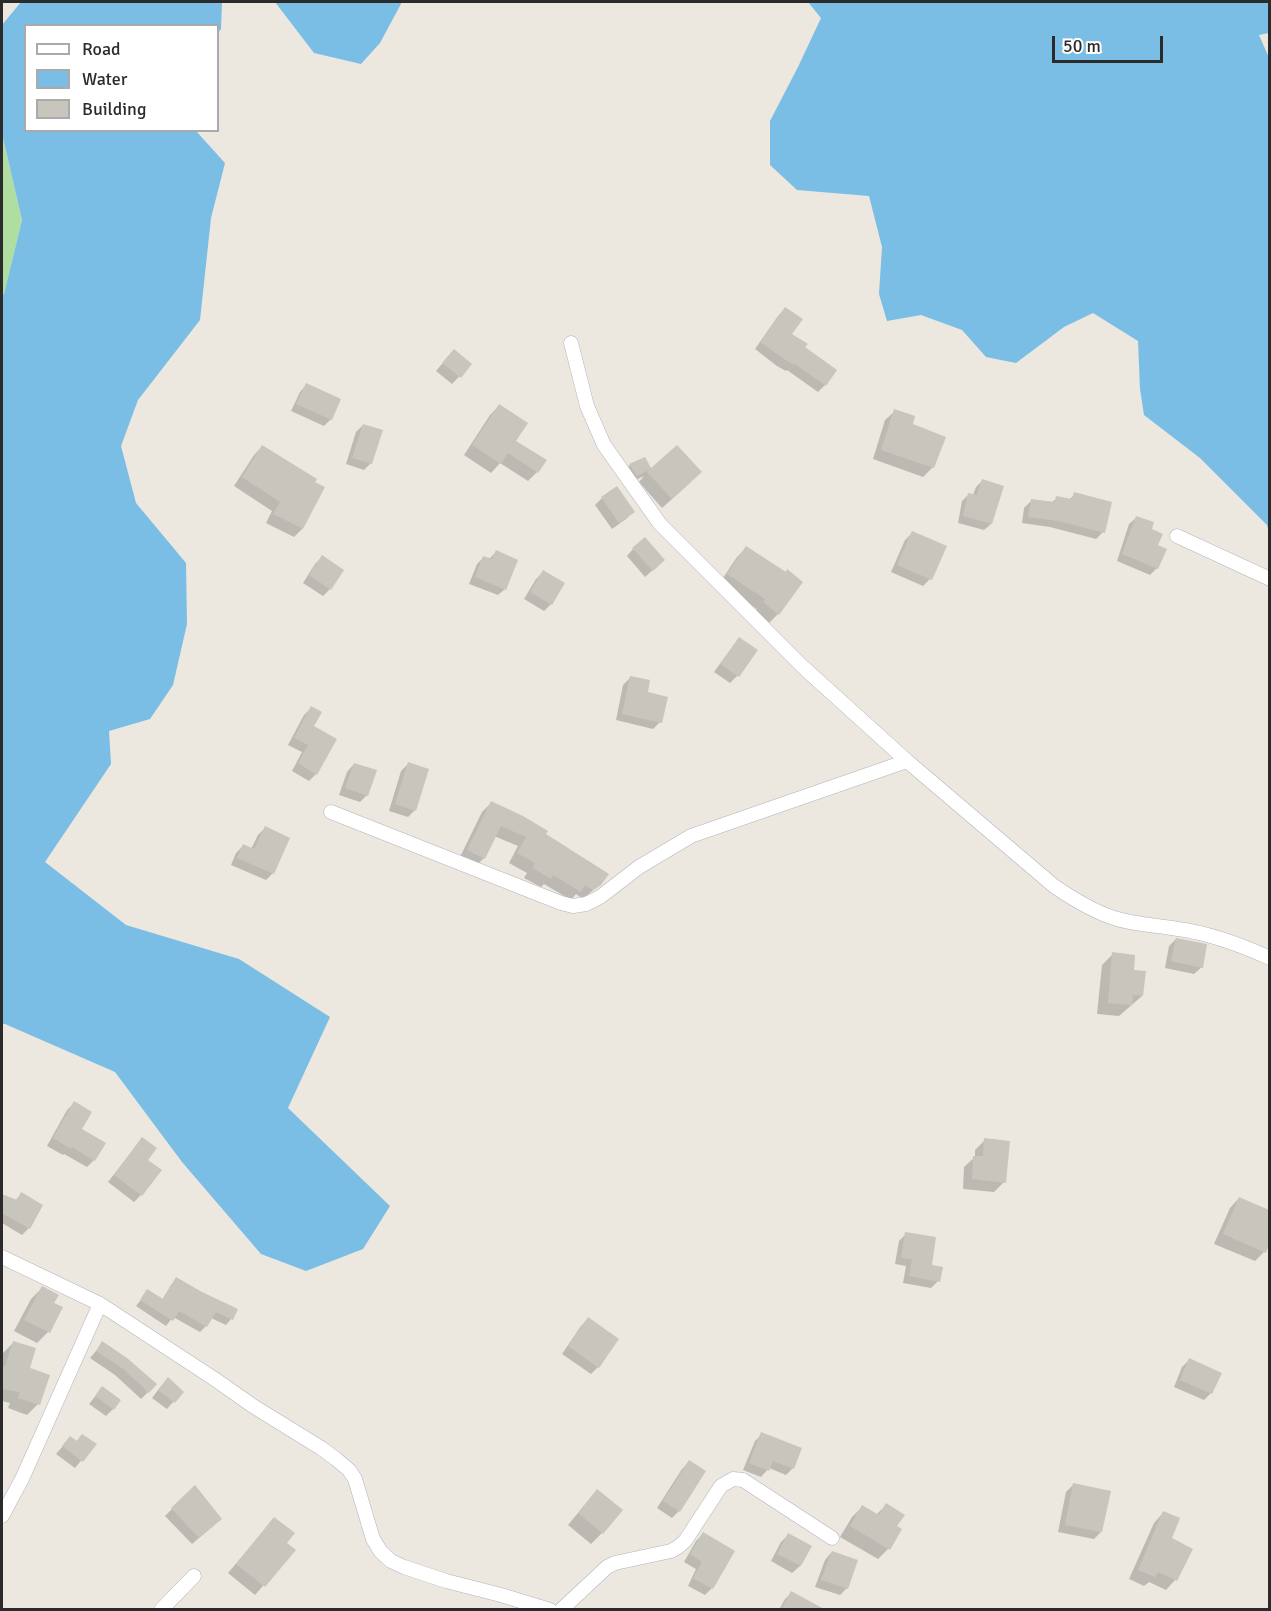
<!DOCTYPE html>
<html>
<head>
<meta charset="utf-8">
<style>
	body { margin:0 }
	#map { position:relative; width:1271px; height:1611px; overflow:hidden; background:#ece7df; font-family:Signika,sans-serif }
	canvas { display:block }
	.frame { position:absolute; inset:0; border:3px solid #2b2b2b; pointer-events:none }
	.legend { position:absolute; left:24px; top:24px; width:195px; height:108px; box-sizing:border-box; background:#fff; border:2px solid #aaa; margin:0; padding:8px 10px; list-style:none; font-size:18px; color:#2b2b2b }
	.legend li { display:flex; align-items:center; gap:12px; height:30px }
	.legend b { width:30px; border:2px solid #aaa }
	.scale { position:absolute; left:1052px; top:36px; width:111px; height:27px; box-sizing:border-box; border:3px solid #2b2b2b; border-top:0; padding-left:8px; font-size:18px; line-height:21px; white-space:nowrap; color:#2b2b2b; -webkit-text-stroke:4px #fff; paint-order:stroke }
</style>
</head>
<body>
<div id="map">
<canvas width="1271" height="1611"></canvas>
<div class="frame"></div>
<ul class="legend">
<li><b style="height:8px;background:#fff"></b>Road</li>
<li><b style="height:16px;background:#7abee5"></b>Water</li>
<li><b style="height:16px;background:#c8c5bd"></b>Building</li>
</ul>
<div class="scale">50 m</div>
</div>
<script>
const context = document.querySelector('canvas').getContext('2d');
context.lineJoin = 'round';
function fill(path, color) { context.fillStyle = color; context.fill(path, 'evenodd'); }
function stroke(path, color, width, dash) { context.strokeStyle = color; context.lineWidth = width; context.lineCap = dash ? 'butt' : 'round'; context.setLineDash(dash || []); context.stroke(path); }
const green = new Path2D(`
	M 2,135 L 22,220 L 4,294 L 2,295 Z`);
const water = new Path2D(`
	M 21,2 L 222,2 L 221,29 L 218,33 L 218,26 L 26,26 L 26,130 L 196,131 L 225,163 L 211,218 L 200,320 L 138,400 L 121,446 L 136,503 L 186,563 L 187,624 L 173,685 L 150,719 L 109,731 L 111,764 L 45,862 L 126,925 L 239,959 L 330,1017 L 288,1108 L 390,1206 L 363,1249 L 306,1271 L 261,1254 L 182,1162 L 115,1072 L 5,1024 L 2,1024 L 2,295 L 4,294 L 22,220 L 2,134 L 2,25 Z
	M 275,2 L 402,2 L 380,43 L 361,64 L 314,53 Z
	M 808,2 L 1269,2 L 1269,33 L 1259,35 L 1270,60 L 1269,532 L 1267,525 L 1200,458 L 1144,415 L 1140,389 L 1138,341 L 1093,313 L 1064,327 L 1016,363 L 986,357 L 962,330 L 921,315 L 887,321 L 879,294 L 882,247 L 869,196 L 797,190 L 770,165 L 770,121 L 798,67 L 821,18 Z`);
const shadow = new Path2D(`
	M 785,309 L 790,334 L 803,347 L 825,385 L 818,392 L 787,370 L 786,371 L 777,366 L 755,349 L 778,316 Z
	M 447,358 L 470,365 L 452,384 L 436,371 Z
	M 307,384 L 331,419 L 324,426 L 291,411 L 300,392 Z
	M 499,406 L 514,441 L 537,472 L 528,481 L 500,463 L 491,473 L 464,455 L 490,415 Z
	M 895,411 L 911,425 L 933,467 L 923,477 L 873,459 L 885,420 Z
	M 363,425 L 371,463 L 364,470 L 346,464 L 356,432 Z
	M 262,447 L 302,529 L 294,537 L 266,523 L 272,511 L 234,486 L 254,455 Z
	M 645,458 L 650,471 L 691,482 L 662,508 L 639,482 L 644,476 L 627,484 L 621,474 L 630,465 Z
	M 982,481 L 991,524 L 984,530 L 958,523 L 962,501 L 969,494 L 973,495 L 976,487 Z
	M 1075,494 L 1103,532 L 1096,539 L 1050,527 L 1022,523 L 1024,508 L 1031,501 L 1051,503 L 1057,498 L 1069,500 Z
	M 602,498 L 633,512 L 626,519 L 612,529 L 595,505 Z
	M 1136,518 L 1156,546 L 1157,568 L 1150,575 L 1117,561 L 1129,524 Z
	M 912,533 L 945,547 L 930,579 L 923,586 L 891,572 L 905,540 Z
	M 746,548 L 778,614 L 769,623 L 755,612 L 757,609 L 719,584 L 737,557 Z
	M 633,549 L 656,567 L 645,577 L 627,556 Z
	M 496,552 L 505,589 L 498,595 L 469,584 L 477,564 L 483,558 L 490,558 Z
	M 322,557 L 330,589 L 323,596 L 303,583 L 315,564 Z
	M 543,572 L 551,604 L 544,611 L 524,599 L 536,579 Z
	M 740,639 L 756,650 L 737,676 L 730,683 L 714,672 L 733,646 Z
	M 630,678 L 660,722 L 653,729 L 616,720 L 623,685 Z
	M 311,708 L 316,774 L 309,781 L 292,771 L 302,752 L 288,745 L 304,715 Z
	M 354,764 L 367,795 L 360,802 L 339,795 L 347,772 Z
	M 408,764 L 415,810 L 408,817 L 389,811 L 401,771 Z
	M 491,803 L 544,835 L 600,884 L 583,899 L 576,894 L 571,900 L 544,884 L 541,887 L 524,878 L 527,873 L 509,863 L 518,846 L 494,836 L 484,858 L 475,867 L 459,859 L 482,812 Z
	M 265,828 L 273,873 L 266,880 L 231,865 L 236,853 L 243,846 L 251,849 L 258,835 Z
	M 1176,939 L 1202,967 L 1194,974 L 1165,968 L 1169,946 Z
	M 1113,954 L 1132,971 L 1142,996 L 1119,1016 L 1097,1014 L 1102,965 Z
	M 74,1103 L 80,1130 L 104,1143 L 94,1160 L 87,1167 L 64,1154 L 63,1155 L 47,1146 L 67,1110 Z
	M 143,1139 L 146,1160 L 141,1195 L 134,1202 L 108,1182 L 136,1146 Z
	M 985,1140 L 1004,1182 L 994,1192 L 963,1189 L 964,1167 L 975,1157 L 975,1150 Z
	M 21,1194 L 29,1228 L 22,1235 L 2,1223 L 2,1195 L 15,1201 Z
	M 1239,1198 L 1270,1211 L 1270,1240 L 1264,1252 L 1255,1261 L 1214,1244 L 1230,1208 Z
	M 906,1234 L 930,1267 L 938,1281 L 931,1288 L 903,1283 L 906,1266 L 895,1264 L 899,1241 Z
	M 177,1279 L 231,1319 L 226,1325 L 211,1318 L 206,1326 L 200,1332 L 173,1317 L 166,1326 L 136,1306 L 148,1291 L 162,1300 L 171,1285 Z
	M 42,1288 L 52,1304 L 48,1332 L 37,1343 L 14,1331 L 31,1299 Z
	M 588,1319 L 617,1339 L 598,1367 L 591,1374 L 562,1354 L 581,1326 Z
	M 14,1342 L 28,1369 L 38,1404 L 27,1415 L 8,1408 L 10,1403 L 2,1401 L 2,1357 L 3,1353 Z
	M 103,1343 L 148,1392 L 141,1399 L 115,1375 L 90,1358 Z
	M 1189,1360 L 1211,1393 L 1204,1400 L 1174,1387 L 1182,1367 Z
	M 161,1386 L 182,1392 L 167,1409 L 152,1398 Z
	M 102,1388 L 113,1409 L 106,1416 L 89,1404 Z
	M 762,1434 L 793,1468 L 786,1475 L 769,1468 L 761,1477 L 743,1470 L 755,1441 Z
	M 82,1435 L 94,1445 L 75,1468 L 56,1454 L 70,1438 L 76,1442 Z
	M 689,1462 L 679,1511 L 672,1518 L 657,1508 L 682,1469 Z
	M 1073,1485 L 1101,1532 L 1094,1539 L 1058,1532 L 1066,1492 Z
	M 587,1502 L 602,1533 L 591,1544 L 568,1525 Z
	M 886,1505 L 895,1527 L 888,1549 L 878,1559 L 840,1537 L 852,1517 L 862,1507 L 876,1515 Z
	M 172,1509 L 213,1526 L 192,1544 L 165,1516 Z
	M 1163,1513 L 1170,1539 L 1191,1549 L 1175,1580 L 1166,1590 L 1149,1582 L 1144,1586 L 1129,1579 L 1154,1523 Z
	M 274,1519 L 285,1543 L 294,1550 L 255,1595 L 228,1573 Z
	M 703,1534 L 712,1588 L 705,1595 L 688,1586 L 696,1569 L 684,1562 L 696,1541 Z
	M 788,1535 L 810,1546 L 800,1566 L 792,1573 L 771,1561 L 781,1542 Z
	M 832,1552 L 847,1588 L 840,1595 L 815,1587 L 825,1560 Z
	M 792,1592 L 815,1610 L 779,1610 L 785,1599 Z`);
const building = new Path2D(`
	M 785,307 L 803,319 L 792,334 L 808,344 L 805,347 L 837,370 L 826,386 L 795,364 L 794,365 L 784,359 L 760,342 Z
	M 454,349 L 472,364 L 461,378 L 442,363 Z
	M 306,383 L 341,399 L 332,420 L 296,404 Z
	M 499,404 L 528,423 L 516,441 L 547,460 L 538,473 L 508,453 L 501,464 L 472,445 Z
	M 894,409 L 915,416 L 913,424 L 946,437 L 934,468 L 881,450 Z
	M 363,424 L 383,430 L 372,464 L 352,458 Z
	M 262,445 L 317,479 L 315,482 L 325,487 L 303,529 L 273,514 L 280,502 L 242,477 Z
	M 677,445 L 702,472 L 672,499 L 647,472 L 649,470 L 637,476 L 629,464 L 645,457 L 651,468 Z
	M 982,479 L 1004,486 L 992,524 L 963,516 L 968,493 L 977,495 Z
	M 617,486 L 635,512 L 619,523 L 601,497 Z
	M 1074,492 L 1112,502 L 1105,533 L 1058,521 L 1028,517 L 1031,499 L 1055,502 L 1056,496 L 1072,499 Z
	M 1136,516 L 1154,522 L 1152,529 L 1163,534 L 1158,545 L 1167,549 L 1158,569 L 1122,554 Z
	M 912,531 L 947,546 L 932,580 L 897,565 Z
	M 645,537 L 665,560 L 653,571 L 632,548 Z
	M 746,546 L 786,572 L 787,569 L 803,582 L 779,615 L 763,602 L 765,599 L 727,574 Z
	M 496,550 L 518,560 L 506,590 L 475,577 L 483,556 L 492,559 Z
	M 322,555 L 344,570 L 331,590 L 309,575 Z
	M 543,570 L 565,583 L 552,605 L 530,592 Z
	M 739,637 L 758,650 L 739,677 L 720,664 Z
	M 630,676 L 650,680 L 648,692 L 668,697 L 662,723 L 622,714 Z
	M 311,706 L 322,712 L 314,726 L 337,739 L 317,775 L 298,763 L 308,745 L 294,738 Z
	M 408,762 L 429,769 L 416,811 L 395,804 Z
	M 354,763 L 377,770 L 368,796 L 345,788 Z
	M 491,801 L 523,816 L 548,831 L 546,834 L 609,874 L 601,885 L 595,889 L 593,890 L 585,885 L 581,892 L 553,875 L 551,879 L 533,868 L 535,863 L 517,853 L 526,837 L 501,826 L 485,859 L 467,850 Z
	M 265,826 L 290,838 L 274,874 L 237,858 L 243,844 L 254,849 Z
	M 1176,938 L 1207,944 L 1203,968 L 1171,961 Z
	M 1112,952 L 1135,955 L 1134,970 L 1146,971 L 1143,996 L 1133,995 L 1132,1005 L 1108,1003 Z
	M 74,1101 L 92,1112 L 82,1129 L 106,1143 L 95,1161 L 72,1147 L 71,1149 L 53,1138 Z
	M 142,1137 L 157,1148 L 148,1160 L 162,1170 L 142,1196 L 114,1175 Z
	M 984,1138 L 1010,1141 L 1006,1183 L 972,1179 L 973,1156 L 983,1156 Z
	M 21,1192 L 43,1205 L 30,1229 L 2,1213 L 2,1194 L 17,1200 Z
	M 1239,1197 L 1269,1210 L 1269,1243 L 1266,1253 L 1223,1234 Z
	M 905,1232 L 936,1237 L 932,1265 L 943,1267 L 940,1282 L 909,1276 L 912,1259 L 901,1258 Z
	M 176,1277 L 202,1292 L 238,1309 L 233,1320 L 216,1312 L 207,1327 L 179,1311 L 173,1321 L 140,1300 L 147,1289 L 163,1299 Z
	M 42,1286 L 59,1295 L 54,1303 L 63,1307 L 50,1333 L 24,1320 Z
	M 588,1317 L 619,1339 L 599,1368 L 568,1346 Z
	M 13,1341 L 36,1348 L 30,1368 L 50,1375 L 40,1405 L 18,1398 L 20,1392 L 2,1389 L 2,1366 L 5,1367 Z
	M 102,1341 L 127,1358 L 157,1384 L 149,1393 L 122,1368 L 96,1351 Z
	M 1189,1358 L 1222,1373 L 1212,1394 L 1180,1380 Z
	M 168,1377 L 184,1392 L 175,1403 L 158,1390 Z
	M 102,1386 L 121,1400 L 114,1410 L 95,1396 Z
	M 761,1432 L 802,1448 L 794,1469 L 773,1461 L 769,1471 L 749,1463 Z
	M 82,1434 L 97,1444 L 83,1462 L 62,1446 L 70,1436 L 77,1441 Z
	M 689,1460 L 706,1471 L 680,1512 L 663,1501 Z
	M 1073,1483 L 1111,1491 L 1102,1532 L 1065,1525 Z
	M 195,1485 L 222,1519 L 199,1538 L 171,1508 Z
	M 597,1489 L 623,1510 L 603,1534 L 578,1513 Z
	M 886,1503 L 905,1515 L 897,1526 L 902,1529 L 890,1550 L 850,1526 L 862,1505 L 879,1515 Z
	M 1163,1511 L 1180,1518 L 1172,1538 L 1193,1549 L 1177,1581 L 1158,1572 L 1155,1577 L 1138,1570 Z
	M 274,1517 L 295,1533 L 287,1543 L 296,1550 L 265,1587 L 236,1564 Z
	M 703,1532 L 735,1551 L 713,1589 L 693,1578 L 702,1562 L 690,1554 Z
	M 788,1533 L 812,1546 L 801,1566 L 777,1554 Z
	M 832,1551 L 858,1560 L 848,1589 L 821,1580 Z
	M 791,1591 L 826,1610 L 781,1610 Z`);
const street = new Path2D(`
	M 571,343 L 587,406 L 604,445 L 660,524 L 803,667 L 907,761 L 1054,886 C 1073,899 1092,911 1114,918 C 1135,925 1156,925 1178,929 C 1209,933 1241,945 1270,958
	M 1177,536 L 1270,579
	M 331,812 L 561,903 L 573,906 L 586,904 L 600,897 L 639,867 L 691,836 L 907,761
	M 2,1257 L 100,1304 L 213,1378 L 253,1406 L 321,1448 L 336,1459 L 349,1470 L 355,1479 L 373,1539 L 381,1552 L 391,1561 L 404,1567 L 446,1581 L 501,1595 L 550,1610
	M 2,1516 L 22,1479 L 100,1304
	M 161,1610 L 194,1576
	M 561,1610 L 607,1567 L 615,1563 L 671,1551 L 678,1547 L 685,1541 L 721,1486 L 733,1479 L 743,1480 L 832,1538`);
fill(green, '#afdea0');
fill(water, '#7abee5');
fill(shadow, '#0003');
fill(building, '#c8c5bd');
stroke(street, '#b2b3be', 15);
stroke(street, '#fff', 14);
</script>
</body>
</html>
